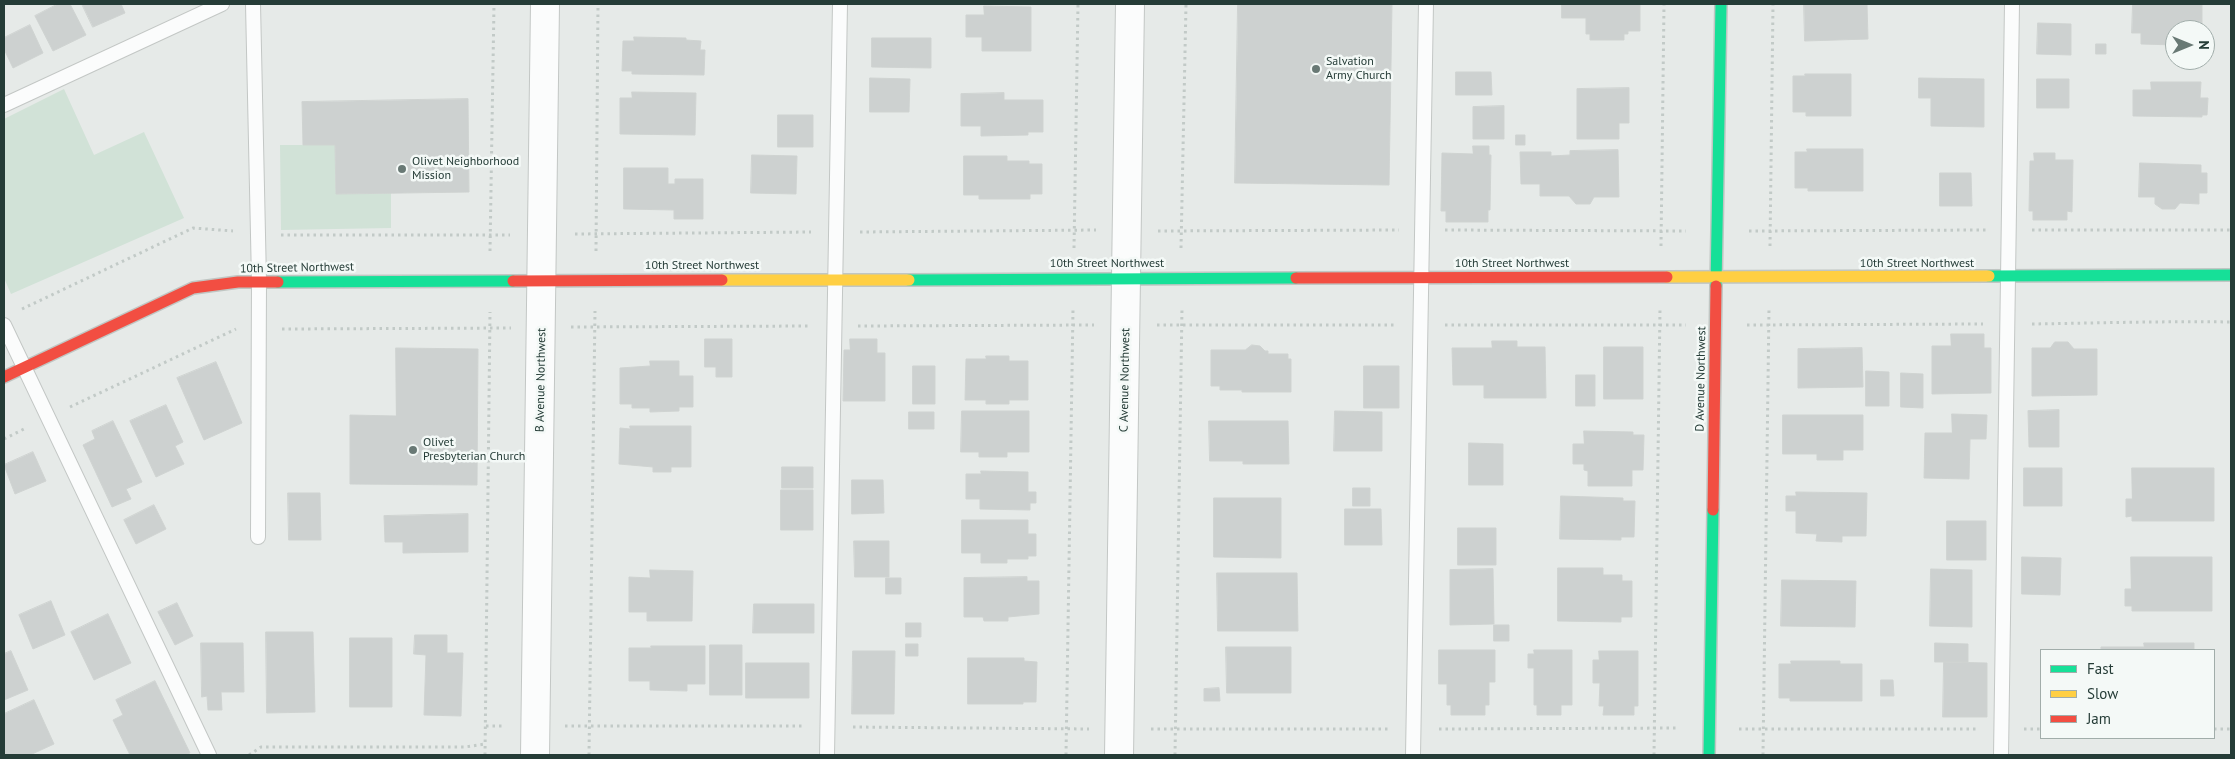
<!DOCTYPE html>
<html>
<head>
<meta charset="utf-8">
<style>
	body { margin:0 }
	#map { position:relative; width:2235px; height:759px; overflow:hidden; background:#e6eae8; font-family:"PT Sans",sans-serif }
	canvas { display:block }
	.frame { position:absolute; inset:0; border:5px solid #253c37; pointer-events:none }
	.legend { position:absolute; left:2040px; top:649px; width:175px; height:90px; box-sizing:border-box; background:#f4f9f7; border:1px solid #a1adaa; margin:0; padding:6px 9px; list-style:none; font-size:15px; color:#253c37 }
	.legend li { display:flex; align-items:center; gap:10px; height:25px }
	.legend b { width:25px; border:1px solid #a1adaa }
	.north { position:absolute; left:2165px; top:20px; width:50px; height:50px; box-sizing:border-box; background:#f4f9f7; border:1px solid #a1adaa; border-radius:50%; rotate:90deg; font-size:14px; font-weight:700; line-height:20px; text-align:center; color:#253c37 }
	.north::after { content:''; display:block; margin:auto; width:18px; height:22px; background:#697975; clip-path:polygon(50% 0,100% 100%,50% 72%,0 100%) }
</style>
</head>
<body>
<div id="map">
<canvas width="2235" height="759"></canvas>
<div class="frame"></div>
<ul class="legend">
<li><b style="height:6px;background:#16e098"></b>Fast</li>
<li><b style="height:6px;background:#ffcf43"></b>Slow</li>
<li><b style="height:6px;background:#f24e42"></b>Jam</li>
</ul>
<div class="north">N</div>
</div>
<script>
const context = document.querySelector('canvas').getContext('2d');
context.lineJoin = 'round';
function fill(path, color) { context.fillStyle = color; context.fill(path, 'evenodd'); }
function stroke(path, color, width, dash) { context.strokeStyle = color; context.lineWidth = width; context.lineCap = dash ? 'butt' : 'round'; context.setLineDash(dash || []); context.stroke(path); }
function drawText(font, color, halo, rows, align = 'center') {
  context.font = font + ' "PT Sans",sans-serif'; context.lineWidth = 5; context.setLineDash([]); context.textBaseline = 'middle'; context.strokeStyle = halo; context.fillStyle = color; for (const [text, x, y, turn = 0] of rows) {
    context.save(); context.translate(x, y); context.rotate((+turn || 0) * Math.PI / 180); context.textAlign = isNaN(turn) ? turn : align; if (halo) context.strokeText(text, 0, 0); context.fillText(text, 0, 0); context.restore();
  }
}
const green = new Path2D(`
	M 64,89 L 94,155 L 144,132 L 184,218 L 11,294 L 4,278 L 4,119 Z
	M 280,145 L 335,145 L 336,194 L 391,193 L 391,228 L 281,230 Z`);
const building = new Path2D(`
	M 58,4 L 70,4 L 86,35 L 53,51 L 35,16 Z
	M 82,4 L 121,4 L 125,13 L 93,27 Z
	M 1238,4 L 1392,4 L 1389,185 L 1235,183 Z
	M 1562,4 L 1640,4 L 1640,31 L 1628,31 L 1628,34 L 1624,34 L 1624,40 L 1590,40 L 1590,34 L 1586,34 L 1586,18 L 1562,18 Z
	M 1804,4 L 1867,4 L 1868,39 L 1805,41 Z
	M 2133,4 L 2202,5 L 2202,30 L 2175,30 L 2175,45 L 2141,44 L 2141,33 L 2132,33 Z
	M 984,6 L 1031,7 L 1031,51 L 982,51 L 982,37 L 966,37 L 966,15 L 984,15 Z
	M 2038,23 L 2071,24 L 2071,55 L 2037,54 Z
	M 30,25 L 43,53 L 13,68 L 4,49 L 4,38 Z
	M 634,37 L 686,38 L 686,40 L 701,41 L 700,50 L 705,50 L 704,75 L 632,74 L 632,71 L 622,71 L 623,41 L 634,41 Z
	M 872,38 L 931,38 L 931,68 L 872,67 Z
	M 2096,44 L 2106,44 L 2106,54 L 2096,54 Z
	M 1456,72 L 1491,72 L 1492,95 L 1456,95 Z
	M 1805,74 L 1851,74 L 1851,116 L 1806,116 L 1806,112 L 1793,112 L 1793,76 L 1805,76 Z
	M 870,78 L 910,79 L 909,112 L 870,112 Z
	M 1919,78 L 1984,79 L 1984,127 L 1931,126 L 1931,98 L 1919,98 Z
	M 2037,79 L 2069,79 L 2069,108 L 2037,108 Z
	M 2151,82 L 2201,82 L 2200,98 L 2208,98 L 2207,115 L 2202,115 L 2202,117 L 2133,116 L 2133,90 L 2151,90 Z
	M 1629,88 L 1629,123 L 1619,123 L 1619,139 L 1577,139 L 1577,89 Z
	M 632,92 L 696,93 L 695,135 L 620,134 L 620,98 L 632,98 Z
	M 1004,93 L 1004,100 L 1043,100 L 1043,132 L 1028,132 L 1028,135 L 981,136 L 981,126 L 961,126 L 961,94 Z
	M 468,99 L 469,192 L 336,194 L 335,145 L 303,145 L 302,102 Z
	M 1504,106 L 1504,139 L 1473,139 L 1473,107 Z
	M 778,115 L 813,115 L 813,147 L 778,147 Z
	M 1516,135 L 1525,135 L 1525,145 L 1516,145 Z
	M 1473,146 L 1489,146 L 1489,155 L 1491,155 L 1490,210 L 1488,210 L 1488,222 L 1446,222 L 1446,211 L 1441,211 L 1442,153 L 1473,154 Z
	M 1807,149 L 1863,149 L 1863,191 L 1808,191 L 1808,188 L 1795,188 L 1795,152 L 1807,152 Z
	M 1618,150 L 1619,197 L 1594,197 L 1590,204 L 1576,204 L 1569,196 L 1540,196 L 1540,184 L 1521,184 L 1520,152 L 1551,152 L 1551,156 L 1570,155 L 1570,151 Z
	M 2034,153 L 2055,153 L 2055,160 L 2073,160 L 2072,212 L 2067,211 L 2067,220 L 2033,220 L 2033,211 L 2029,211 L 2030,161 L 2034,161 Z
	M 752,155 L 797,156 L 796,194 L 751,193 Z
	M 964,156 L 1007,156 L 1007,161 L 1029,161 L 1029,164 L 1042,164 L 1042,194 L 1030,194 L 1030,199 L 979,199 L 979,195 L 964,195 Z
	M 2140,163 L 2201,165 L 2201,173 L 2207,173 L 2207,193 L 2199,193 L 2199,204 L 2180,203 L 2175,209 L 2162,209 L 2155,204 L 2155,197 L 2139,197 Z
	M 624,168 L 668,168 L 668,184 L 675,184 L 675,179 L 703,179 L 703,219 L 674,219 L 674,210 L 624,209 Z
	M 1940,173 L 1971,173 L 1972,206 L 1940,206 Z
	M 1951,334 L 1984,334 L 1984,348 L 1991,348 L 1991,393 L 1932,394 L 1932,346 L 1951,346 Z
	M 705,339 L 732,339 L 732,377 L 716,377 L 716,367 L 705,367 Z
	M 850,339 L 877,339 L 877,353 L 885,353 L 885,401 L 843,401 L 844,350 L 850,350 Z
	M 1492,341 L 1517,341 L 1517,347 L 1545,347 L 1546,398 L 1484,398 L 1484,385 L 1453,385 L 1452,348 L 1492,348 Z
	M 2055,342 L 2068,342 L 2074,349 L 2097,349 L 2097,395 L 2032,396 L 2032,348 L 2050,348 Z
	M 1252,345 L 1260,346 L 1265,351 L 1268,351 L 1268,354 L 1288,354 L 1288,359 L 1291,359 L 1291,392 L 1242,392 L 1242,390 L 1220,390 L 1220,386 L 1211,386 L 1211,350 L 1245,350 Z
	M 1604,347 L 1643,347 L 1643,399 L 1604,399 Z
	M 396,348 L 478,349 L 477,485 L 350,484 L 350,415 L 396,416 Z
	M 1862,348 L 1863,387 L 1798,388 L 1798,349 Z
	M 986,356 L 1009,356 L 1009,361 L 1028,361 L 1028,400 L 1009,400 L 1009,404 L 986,404 L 986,400 L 965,400 L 966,359 L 986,359 Z
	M 650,361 L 679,361 L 679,376 L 693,376 L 693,407 L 679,407 L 679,411 L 650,412 L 650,408 L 632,408 L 632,404 L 620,404 L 620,368 L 650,366 Z
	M 216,362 L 242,423 L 204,440 L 177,378 Z
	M 913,366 L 935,366 L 935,404 L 913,404 Z
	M 1364,366 L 1399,366 L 1399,408 L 1364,408 Z
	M 1866,371 L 1889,372 L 1889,406 L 1866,406 Z
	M 1901,373 L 1923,374 L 1923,408 L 1901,407 Z
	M 1576,375 L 1595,375 L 1595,406 L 1576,406 Z
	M 166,405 L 183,442 L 175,446 L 184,464 L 156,477 L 130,421 Z
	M 2059,410 L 2059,447 L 2029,447 L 2028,411 Z
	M 962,411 L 1029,411 L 1029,452 L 1007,452 L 1007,457 L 979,457 L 979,452 L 961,452 Z
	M 1335,411 L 1382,412 L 1382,451 L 1334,451 Z
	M 909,412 L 934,412 L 934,429 L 909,429 Z
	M 1952,414 L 1987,415 L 1986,439 L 1970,439 L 1969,479 L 1924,478 L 1925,433 L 1952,433 Z
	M 1783,415 L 1863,415 L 1863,450 L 1843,450 L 1843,460 L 1817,460 L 1817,454 L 1783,454 Z
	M 113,421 L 142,482 L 126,489 L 131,499 L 112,507 L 83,445 L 95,439 L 92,431 Z
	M 1209,421 L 1288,421 L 1289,464 L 1243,464 L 1243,461 L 1210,461 Z
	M 630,426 L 691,426 L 691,467 L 671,467 L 671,472 L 653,472 L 653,467 L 619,464 L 620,428 L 630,429 Z
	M 1584,431 L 1633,432 L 1633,435 L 1644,435 L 1643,470 L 1632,470 L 1632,486 L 1588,486 L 1588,471 L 1584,470 L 1584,464 L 1573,464 L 1573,444 L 1584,444 Z
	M 1469,443 L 1503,444 L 1503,485 L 1469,485 Z
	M 33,452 L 46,481 L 15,494 L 4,465 Z
	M 782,467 L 813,467 L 813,488 L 782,488 Z
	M 2024,468 L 2062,468 L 2062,506 L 2024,506 Z
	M 2132,468 L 2214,468 L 2214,521 L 2132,521 L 2132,516 L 2126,517 L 2126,499 L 2132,499 Z
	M 981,471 L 1028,472 L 1028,492 L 1036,492 L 1036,503 L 1030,503 L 1030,510 L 980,509 L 980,499 L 966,499 L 966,474 L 981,474 Z
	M 852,480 L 883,480 L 884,513 L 852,514 Z
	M 1353,488 L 1370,488 L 1370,506 L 1353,506 Z
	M 781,490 L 813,490 L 813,530 L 781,530 Z
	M 1796,492 L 1867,493 L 1866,536 L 1842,536 L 1842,542 L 1816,541 L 1817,534 L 1796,533 L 1796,511 L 1786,511 L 1786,496 L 1796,496 Z
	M 288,493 L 320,493 L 321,540 L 289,540 Z
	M 1561,496 L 1623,498 L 1623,501 L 1635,501 L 1634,537 L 1621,537 L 1621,540 L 1560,539 Z
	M 1214,498 L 1281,498 L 1281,558 L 1214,557 Z
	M 154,505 L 166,529 L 136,544 L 124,520 Z
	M 1345,509 L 1381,509 L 1382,545 L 1345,545 Z
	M 468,514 L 468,552 L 403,553 L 403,542 L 385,542 L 384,516 Z
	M 962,520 L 1028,520 L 1028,534 L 1036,534 L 1036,556 L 1028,556 L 1028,559 L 1007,559 L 1007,563 L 981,563 L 981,553 L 962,553 Z
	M 1947,521 L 1986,521 L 1986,560 L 1947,560 Z
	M 1458,528 L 1496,528 L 1496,565 L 1458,565 Z
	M 854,541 L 889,541 L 889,577 L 855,577 Z
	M 2022,557 L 2061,558 L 2060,595 L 2022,594 Z
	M 2131,557 L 2212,557 L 2212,611 L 2132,611 L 2132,606 L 2125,606 L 2125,589 L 2131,589 Z
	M 1558,568 L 1603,568 L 1603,575 L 1622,575 L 1622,581 L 1632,581 L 1632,617 L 1621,617 L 1621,622 L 1558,621 Z
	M 1493,569 L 1494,624 L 1450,625 L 1450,570 Z
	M 1931,569 L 1972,570 L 1972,627 L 1930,626 Z
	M 650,570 L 693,571 L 692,621 L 647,621 L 647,612 L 629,612 L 629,577 L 650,578 Z
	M 1217,573 L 1297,573 L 1298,631 L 1218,631 Z
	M 1027,577 L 1027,581 L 1039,581 L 1039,614 L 1008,617 L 1008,621 L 984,621 L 983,617 L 964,617 L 964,578 Z
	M 886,578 L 901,578 L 901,594 L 886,594 Z
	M 1782,580 L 1856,581 L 1855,627 L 1781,626 Z
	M 51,601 L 65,635 L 33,649 L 19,615 Z
	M 177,603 L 193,636 L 175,645 L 158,612 Z
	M 754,604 L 814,604 L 814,633 L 753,633 Z
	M 108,614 L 131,663 L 94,680 L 71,632 Z
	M 906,623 L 921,623 L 921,637 L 906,637 Z
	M 1494,625 L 1509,625 L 1509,641 L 1494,641 Z
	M 266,632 L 313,632 L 315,712 L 267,713 Z
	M 415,635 L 447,635 L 447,653 L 463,653 L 461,716 L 424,715 L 426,655 L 414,654 Z
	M 350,638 L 392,638 L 392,707 L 350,707 Z
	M 201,643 L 243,643 L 244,692 L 221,692 L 222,710 L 208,710 L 207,696 L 202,697 Z
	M 1935,643 L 1968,644 L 1968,662 L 1935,662 Z
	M 2144,643 L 2194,643 L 2194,650 L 2101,650 L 2101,647 L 2144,647 Z
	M 906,644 L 918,644 L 918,656 L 906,656 Z
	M 710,645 L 742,645 L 742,695 L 710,695 Z
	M 651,646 L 705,646 L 705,684 L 687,684 L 687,691 L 650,690 L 650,681 L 629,681 L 629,648 L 651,648 Z
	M 1226,647 L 1291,647 L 1291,693 L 1227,693 Z
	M 1439,650 L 1495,650 L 1495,682 L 1489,682 L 1489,705 L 1485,705 L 1485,715 L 1451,715 L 1451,705 L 1447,705 L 1447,684 L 1439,684 Z
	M 1534,650 L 1572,650 L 1572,705 L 1561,705 L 1561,715 L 1537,715 L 1537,705 L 1534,705 L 1534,668 L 1528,668 L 1528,654 L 1534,654 Z
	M 11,651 L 28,690 L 4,700 L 4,654 Z
	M 853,651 L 895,651 L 894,714 L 852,714 Z
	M 1599,651 L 1638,651 L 1638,706 L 1634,706 L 1634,715 L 1603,715 L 1604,706 L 1599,706 L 1600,683 L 1593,683 L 1593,660 L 1599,660 Z
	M 968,658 L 1024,658 L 1024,661 L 1037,662 L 1036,702 L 1023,702 L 1023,704 L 968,704 Z
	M 1791,661 L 1840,661 L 1840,664 L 1862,664 L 1862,701 L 1790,701 L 1790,698 L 1779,698 L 1779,664 L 1791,664 Z
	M 1944,662 L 1987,663 L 1987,717 L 1943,717 Z
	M 746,663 L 809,663 L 809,698 L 746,698 Z
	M 1881,680 L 1893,680 L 1894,696 L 1881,696 Z
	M 155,681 L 190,753 L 185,755 L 130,755 L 113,720 L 123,715 L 116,700 Z
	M 1219,688 L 1220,701 L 1204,701 L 1204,689 Z
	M 34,700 L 54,744 L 30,755 L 4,755 L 4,714 Z`);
const path = new Path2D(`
	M 1445,230 L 1686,231
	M 2032,230 L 2231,230
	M 1158,231 L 1399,230
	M 1749,231 L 1986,230
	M 860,232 L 1096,230
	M 575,234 L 811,232
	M 281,235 L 510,235
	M 1661,246 L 1664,4
	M 1770,246 L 1773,4
	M 1074,248 L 1078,4
	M 1181,248 L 1186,4
	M 490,251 L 494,4
	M 596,251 L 598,4
	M 22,309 L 193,228 L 233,231
	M 2032,324 C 2099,323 2165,321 2231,322
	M 1157,325 L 1396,325
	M 1445,325 L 1686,325
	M 1747,325 L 1983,324
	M 858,326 L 1094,325
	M 571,327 L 809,326
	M 282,329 L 511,328
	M 70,407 L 236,329
	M 4,439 L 26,428
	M 486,726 L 505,726
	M 565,726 L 804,726
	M 853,727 L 1089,729
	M 1151,729 L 1390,729
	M 1439,729 L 1677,728
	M 1739,729 L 1978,729
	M 2024,729 L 2041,729
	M 2214,729 L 2231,729
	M 249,755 L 261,747 L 465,747 L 485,744
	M 485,755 L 490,312
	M 589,755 L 595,311
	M 1066,755 L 1073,309
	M 1175,755 L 1182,308
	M 1654,755 L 1660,308
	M 1763,755 L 1769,308`);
const lane = new Path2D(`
	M 253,4 L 259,281 L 258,537
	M 4,105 L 222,4
	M 4,325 L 209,755
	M 827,755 L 840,4
	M 1413,755 L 1426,4
	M 2001,755 L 2012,4`);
const street = new Path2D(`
	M 535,755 L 545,4
	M 1119,755 L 1130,4`);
const fast = new Path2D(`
	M 1989,276 L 2231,275
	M 909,280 L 1296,278
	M 278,282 L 513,281
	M 1716,286 L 1721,4
	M 1709,755 L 1713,510`);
const slow = new Path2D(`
	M 1667,277 L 1989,276
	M 722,280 L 909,280`);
const jam = new Path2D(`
	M 1296,278 L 1667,277
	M 513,281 L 722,280
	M 4,377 L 193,288 L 238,282 L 278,282
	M 1713,510 L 1716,286`);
const markers = [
	[1316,69,5,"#697975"],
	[402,169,5,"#697975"],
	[413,450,5,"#697975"]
];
const poiNames = [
	["Salvation",1326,62],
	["Army Church",1326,76],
	["Olivet Neighborhood",412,162],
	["Mission",412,176],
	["Olivet",423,443],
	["Presbyterian Church",423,457]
];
const streetNames = [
	["10th Street Northwest",1107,264],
	["10th Street Northwest",1512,264],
	["10th Street Northwest",1917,264],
	["10th Street Northwest",702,266],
	["10th Street Northwest",297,268,-1],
	["D Avenue Northwest",1701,379,-89],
	["B Avenue Northwest",541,380,-89],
	["C Avenue Northwest",1125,380,-89]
];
fill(green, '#d1e2d7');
fill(building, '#cdd1d0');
stroke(building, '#cfd3d1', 1);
stroke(lane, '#c3c7c5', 16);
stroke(street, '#c3c7c5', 30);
stroke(fast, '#c0c6c3', 14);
stroke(slow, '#c0c6c3', 14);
stroke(jam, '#c0c6c3', 14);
stroke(path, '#c2cac7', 3, [2.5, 4]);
stroke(lane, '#fbfcfc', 14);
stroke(street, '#fbfcfc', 28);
stroke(fast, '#16e098', 11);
stroke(slow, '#ffcf43', 11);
stroke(jam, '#f24e42', 11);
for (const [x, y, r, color] of markers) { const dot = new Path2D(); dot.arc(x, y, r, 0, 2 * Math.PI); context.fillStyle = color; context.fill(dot); stroke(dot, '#f4f9f7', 2); }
drawText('12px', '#253c37', '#f4f9f7', poiNames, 'left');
drawText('12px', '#253c37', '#f4f9f7', streetNames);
</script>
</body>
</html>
